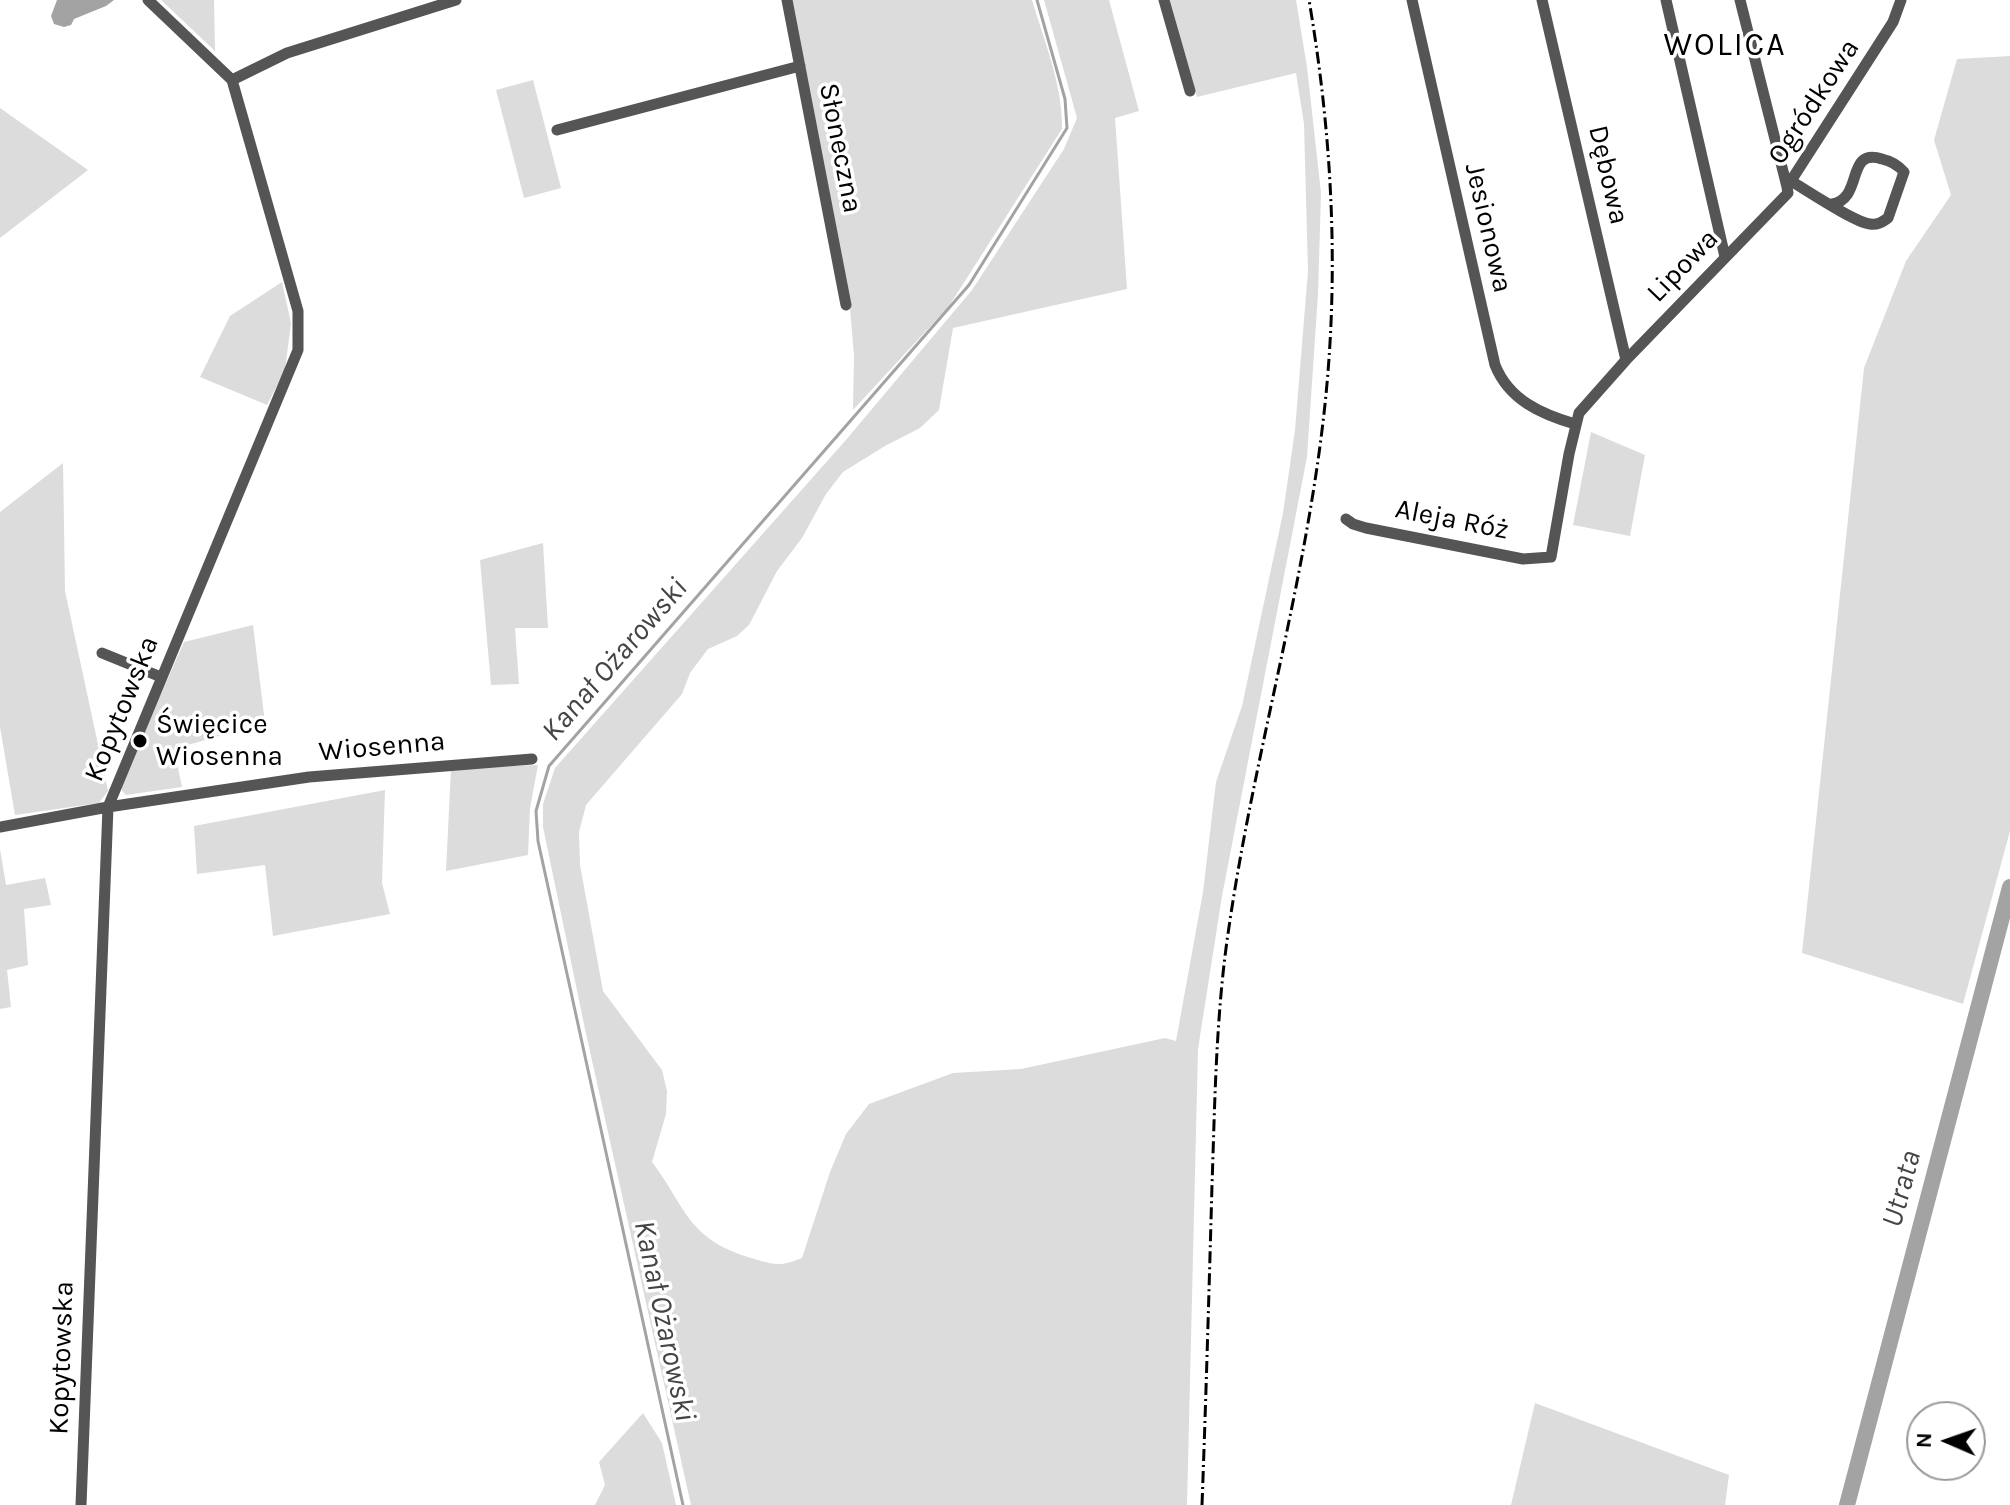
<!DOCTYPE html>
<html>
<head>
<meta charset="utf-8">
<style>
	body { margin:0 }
	#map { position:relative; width:2010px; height:1505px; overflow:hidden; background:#fff; font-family:Karla,sans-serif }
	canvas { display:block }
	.north { position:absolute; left:1906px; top:1401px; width:80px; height:80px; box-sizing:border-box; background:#fff; border:2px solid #999; border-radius:50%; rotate:272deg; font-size:22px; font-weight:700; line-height:32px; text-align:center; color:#000 }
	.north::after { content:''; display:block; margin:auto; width:28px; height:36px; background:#000; clip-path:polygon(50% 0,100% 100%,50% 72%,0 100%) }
</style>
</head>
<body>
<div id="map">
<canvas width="2010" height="1505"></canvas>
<div class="north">N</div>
</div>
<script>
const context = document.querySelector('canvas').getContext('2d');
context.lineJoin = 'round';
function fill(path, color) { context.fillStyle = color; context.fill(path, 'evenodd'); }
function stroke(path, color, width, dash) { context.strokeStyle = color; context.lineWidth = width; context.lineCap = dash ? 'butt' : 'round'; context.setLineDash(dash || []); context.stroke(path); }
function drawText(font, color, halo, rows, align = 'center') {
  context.font = font + ' Karla,sans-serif'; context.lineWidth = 7; context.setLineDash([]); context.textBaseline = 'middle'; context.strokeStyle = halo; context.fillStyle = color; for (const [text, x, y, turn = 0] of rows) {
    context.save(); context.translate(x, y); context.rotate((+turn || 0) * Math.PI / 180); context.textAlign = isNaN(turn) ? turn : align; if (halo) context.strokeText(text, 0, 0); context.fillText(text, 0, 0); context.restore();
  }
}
const green = new Path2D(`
	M 161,0 L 214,0 L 215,51 Z
	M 791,0 L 1032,0 C 1044,41 1063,85 1062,129 L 949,306 L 853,410 L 854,356 L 850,308 Z
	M 1044,0 L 1109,0 L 1139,111 L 1115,118 L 1127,289 L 953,328 L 939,410 L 920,428 L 885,446 L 843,472 L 826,494 L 802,538 L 777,571 L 749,625 L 737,636 L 708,649 L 690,673 L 682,694 L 586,805 L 579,832 L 580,865 L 603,991 L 662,1070 L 667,1091 L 666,1114 L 652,1162 C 686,1207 687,1238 748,1257 C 772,1264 778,1268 802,1258 L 830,1172 L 846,1134 L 869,1104 L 953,1073 L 1021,1069 L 1165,1038 L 1176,1041 L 1203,892 L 1216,782 L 1242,706 L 1283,513 L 1295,430 L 1308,271 L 1304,124 L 1296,73 L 1197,97 L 1170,0 L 1296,0 L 1307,67 L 1321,193 L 1318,294 L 1307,457 L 1222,896 L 1198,1049 L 1187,1505 L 691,1505 L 585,1029 L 543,827 L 543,804 L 555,768 L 845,441 L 972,290 L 1064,149 L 1077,118 Z
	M 2010,56 L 2010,831 L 1963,1004 L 1802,953 L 1864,368 L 1906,261 L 1951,195 L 1934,140 L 1957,59 Z
	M 533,80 L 561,188 L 524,198 L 496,90 Z
	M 0,108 L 88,170 L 0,238 Z
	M 282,282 L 291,323 L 285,370 L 267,405 L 200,377 L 230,316 Z
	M 1591,432 L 1645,455 L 1630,536 L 1573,525 Z
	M 63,463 L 65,591 L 108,791 L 99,803 L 15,815 L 0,727 L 0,512 Z
	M 543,543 L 548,628 L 515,628 L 519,684 L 491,685 L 480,560 Z
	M 253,625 L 265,723 L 174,749 L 182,787 L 126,795 L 122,791 L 121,784 L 184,642 Z
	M 538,765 L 530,808 L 528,855 L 446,871 L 451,768 Z
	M 385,790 L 382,883 L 390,914 L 273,936 L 265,865 L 197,874 L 194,826 Z
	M 0,849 L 6,885 L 45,878 L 51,905 L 24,909 L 28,965 L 7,970 L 11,1007 L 0,1009 Z
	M 1535,1403 L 1729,1475 L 1725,1505 L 1511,1505 Z
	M 643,1413 L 662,1443 L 676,1505 L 595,1505 L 605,1485 L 599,1462 Z`);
const water = new Path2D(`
	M 57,0 L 114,0 L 106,6 L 74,19 L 71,25 L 64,27 L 54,24 L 51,16 Z`);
const stream = new Path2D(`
	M 683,1505 L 538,841 L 536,811 L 549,766 L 969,285 L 1067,128 L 1065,99 L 1037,0`);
const river = new Path2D(`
	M 1847,1505 L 2010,887`);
const minor = new Path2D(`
	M 787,0 L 846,305
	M 1164,0 L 1190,91
	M 1412,0 L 1495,365 C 1509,400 1541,414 1575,424
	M 1542,0 L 1626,360
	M 1666,0 L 1725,257
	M 1740,0 L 1787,187
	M 232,80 L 287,53 L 456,0
	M 557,130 L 800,66
	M 1791,181 C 1808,191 1854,222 1870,224 C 1878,225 1882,222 1888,218 L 1904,172 C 1898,165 1891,161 1882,159 C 1845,147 1864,199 1832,204
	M 1346,519 L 1353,524 L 1366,528 L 1523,559 L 1551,557 L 1569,454 L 1579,413 L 1626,360 L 1788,193 L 1787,187 L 1893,22 L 1901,0
	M 102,653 L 161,677
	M 0,827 L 108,807 L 309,777 L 532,759
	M 81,1505 L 108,807 L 298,350 L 298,311 L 232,80 L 148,0`);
const rail = new Path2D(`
	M 1202,1505 C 1206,1398 1209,1292 1212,1185 C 1215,1099 1216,1012 1229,927 C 1256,741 1313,559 1328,372 C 1338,247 1330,123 1309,0`);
const markers = [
	[140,741,8,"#000"]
];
const streetNames = [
	["Ogródkowa",1814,102,-57],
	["Słoneczna",840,148,79],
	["Dębowa",1608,175,77],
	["Jesionowa",1488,228,77],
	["Lipowa",1683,266,-46],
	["Aleja Róż",1452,520,11],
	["Kopytowska",122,709,-68],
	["Wiosenna",382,747,-5],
	["Kopytowska",62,1358,-88]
];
const poiNames = [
	["Święcice",156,725],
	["Wiosenna",156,757]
];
const waterNames = [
	["Kanał Ożarowski",615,660,-49],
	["Utrata",1902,1189,-75],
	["Kanał Ożarowski",664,1321,78]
];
const quarterNames = [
	["WOLICA",1725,46]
];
fill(green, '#dcdcdc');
fill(water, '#a3a3a3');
stroke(stream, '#a3a3a3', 3);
stroke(river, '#a3a3a3', 16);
stroke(minor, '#555', 11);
stroke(rail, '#000', 3, [12, 4, 2, 4]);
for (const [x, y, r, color] of markers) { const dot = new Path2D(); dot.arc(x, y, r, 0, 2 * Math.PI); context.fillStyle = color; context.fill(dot); stroke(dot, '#fff', 3); }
drawText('28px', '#000', '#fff', streetNames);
drawText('28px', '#000', '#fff', poiNames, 'left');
drawText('italic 30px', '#444', '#fff', waterNames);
context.letterSpacing = '2px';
drawText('32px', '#000', '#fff', quarterNames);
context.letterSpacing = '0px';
</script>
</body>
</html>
